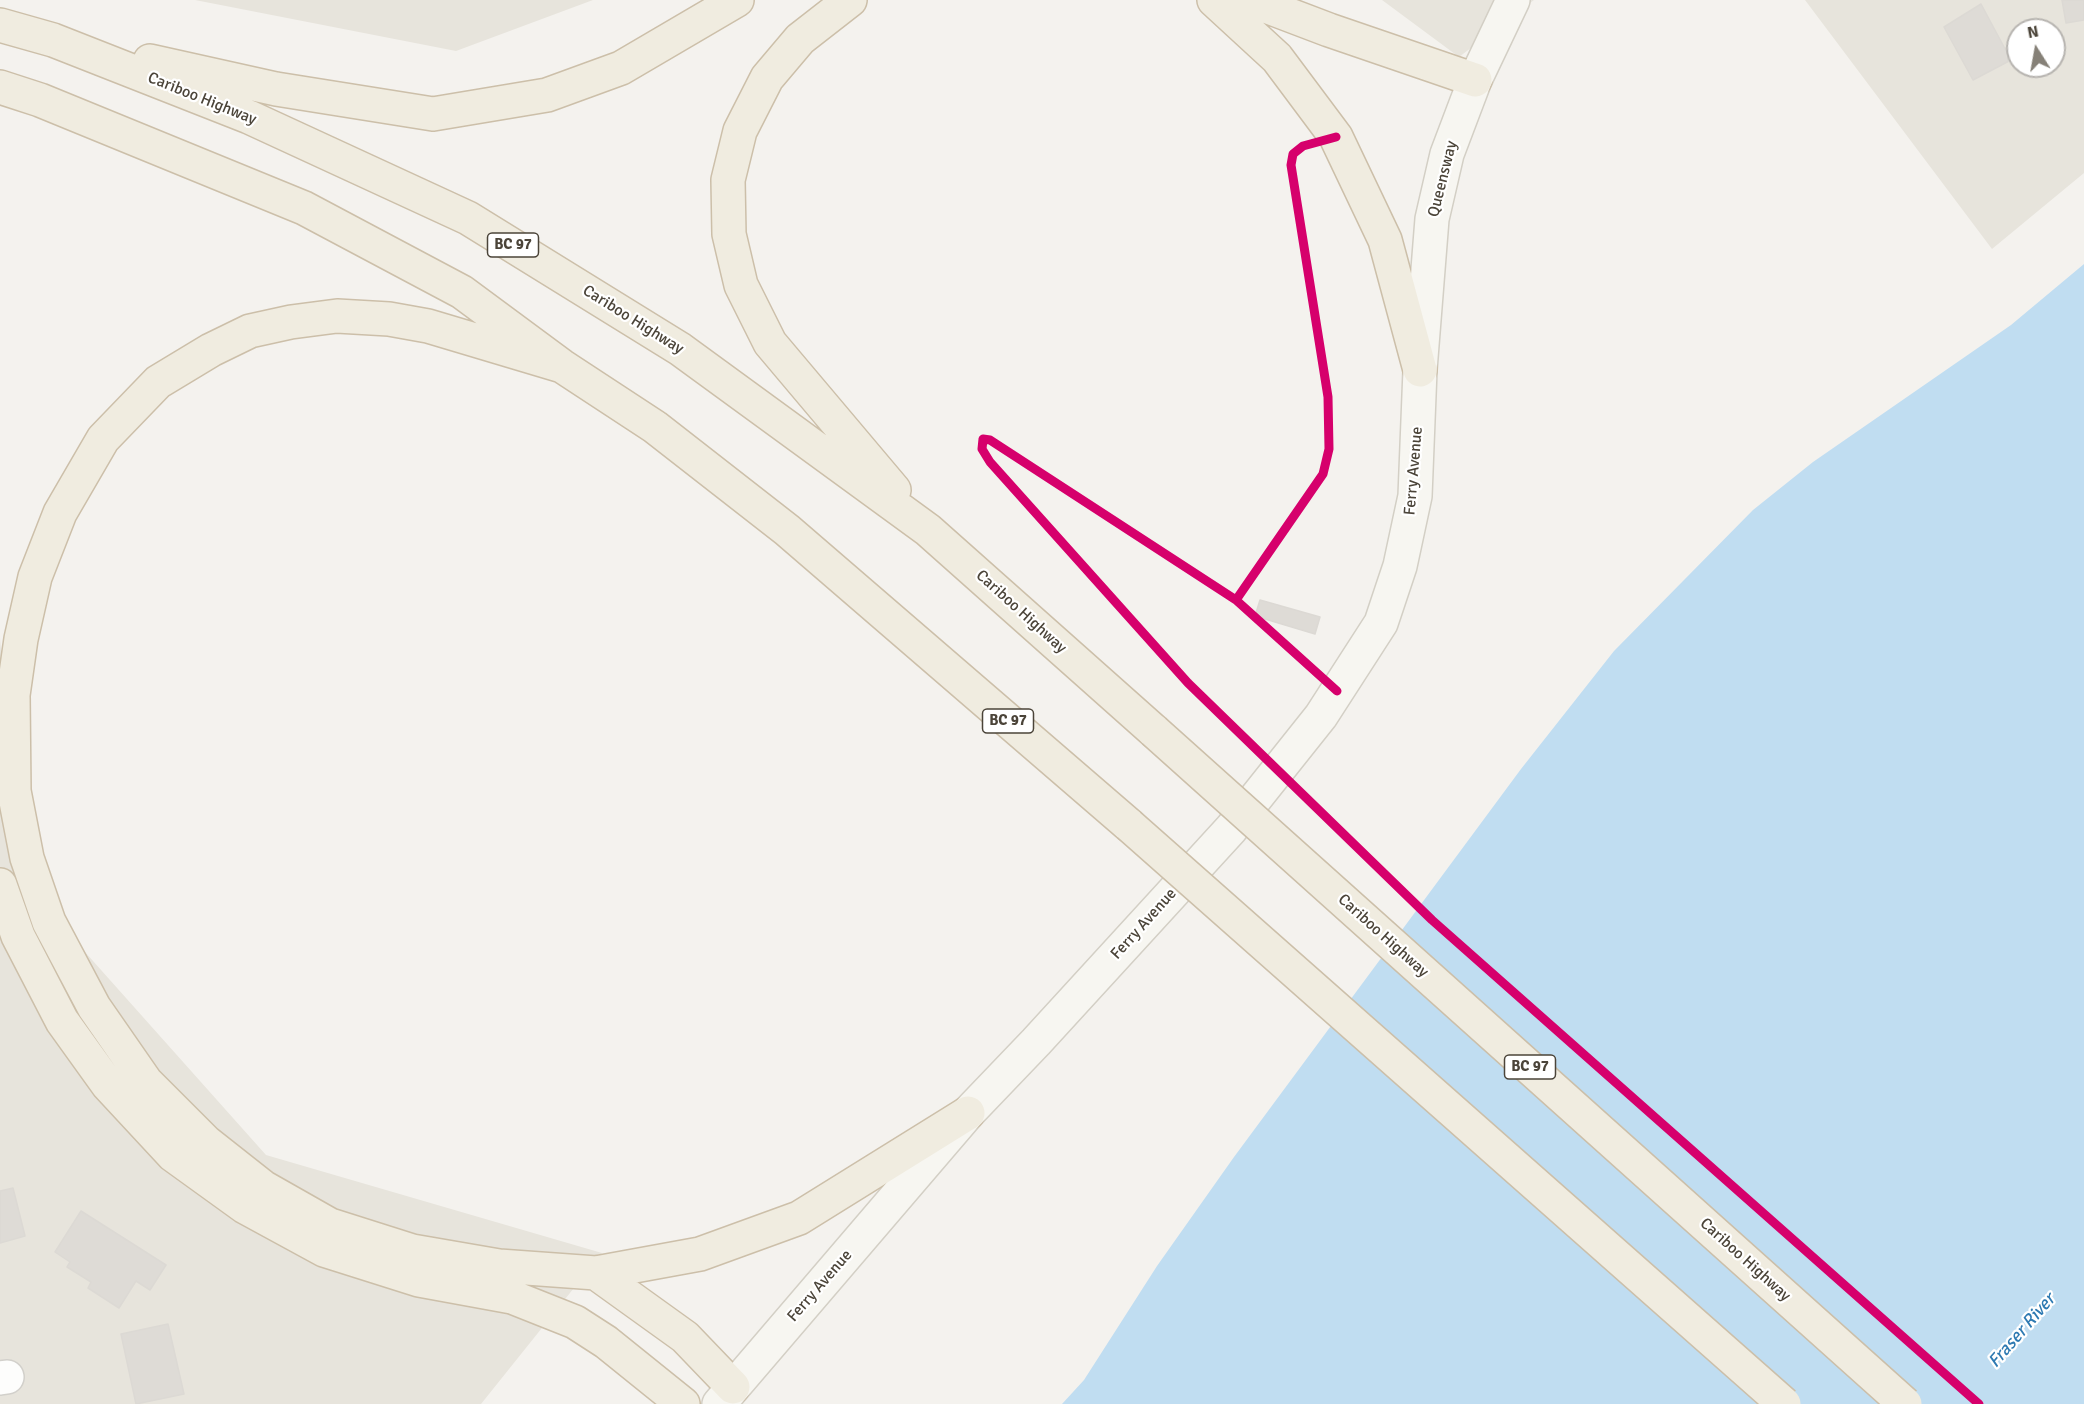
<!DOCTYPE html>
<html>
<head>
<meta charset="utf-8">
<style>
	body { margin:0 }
	#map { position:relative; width:2084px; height:1404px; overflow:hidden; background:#f4f2ee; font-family:Signika,sans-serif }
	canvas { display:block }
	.north { position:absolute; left:2006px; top:18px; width:60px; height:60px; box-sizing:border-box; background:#fff; border:2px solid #b7b4b0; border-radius:50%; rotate:349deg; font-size:16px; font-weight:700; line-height:24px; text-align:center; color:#4b4439 }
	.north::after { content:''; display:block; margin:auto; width:21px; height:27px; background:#868178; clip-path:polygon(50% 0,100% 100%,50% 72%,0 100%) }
</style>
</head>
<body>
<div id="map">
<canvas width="2084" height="1404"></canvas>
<div class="north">N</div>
</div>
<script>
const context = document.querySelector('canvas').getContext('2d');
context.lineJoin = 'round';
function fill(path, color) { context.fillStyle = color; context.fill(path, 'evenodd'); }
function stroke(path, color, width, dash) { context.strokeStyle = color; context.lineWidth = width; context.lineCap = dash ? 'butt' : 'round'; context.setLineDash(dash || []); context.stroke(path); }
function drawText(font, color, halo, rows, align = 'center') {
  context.font = font + ' Signika,sans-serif'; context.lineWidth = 4.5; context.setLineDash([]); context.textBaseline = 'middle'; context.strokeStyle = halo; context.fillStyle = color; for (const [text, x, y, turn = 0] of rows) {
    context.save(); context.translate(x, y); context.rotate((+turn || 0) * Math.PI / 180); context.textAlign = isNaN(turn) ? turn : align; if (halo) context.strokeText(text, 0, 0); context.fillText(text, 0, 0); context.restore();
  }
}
const residential = new Path2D(`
	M 195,0 L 593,0 L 456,51 Z
	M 1382,0 L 1534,0 L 1459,57 Z
	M 1805,0 L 2084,0 L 2084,173 L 1992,249 ZM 2018,30 L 2054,30 L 2054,66 L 2018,66 Z
	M 0,638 L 19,878 L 266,1155 L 602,1253 L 481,1404 L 0,1404 Z`);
const water = new Path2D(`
	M 2084,264 L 2084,1404 L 1062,1404 L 1084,1380 L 1157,1266 L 1234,1157 L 1521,769 L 1614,651 L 1753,510 L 1813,462 L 2011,325 Z`);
const building = new Path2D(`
	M 2062,0 L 2084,0 L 2084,20 L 2066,23 Z
	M 1981,4 L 2011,60 L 1973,80 L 1944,27 Z
	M 1260,600 L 1320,617 L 1315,634 L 1255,616 Z
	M 13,1188 L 25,1236 L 0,1243 L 0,1191 Z
	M 81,1211 L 166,1265 L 150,1290 L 136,1281 L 119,1308 L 88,1288 L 91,1282 L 67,1267 L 70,1262 L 55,1252 Z
	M 168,1324 L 184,1394 L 136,1404 L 121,1334 Z`);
const minor = new Path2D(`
	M 0,1378 L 7,1377`);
const secondary = new Path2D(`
	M 719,1404 L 968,1113 L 1036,1042 L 1231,829 L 1321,716 L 1381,623 L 1400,566 L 1415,496 L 1420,370 L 1432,219 L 1447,154 L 1475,80 L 1513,0`);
const trunk = new Path2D(`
	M 850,0 L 800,39 L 767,78 L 740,131 L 728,180 L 729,234 L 741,285 L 770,343 L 894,490
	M 1214,0 L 1277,58 L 1336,137 L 1385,240 L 1420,370
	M 1250,0 L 1329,30 L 1475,80
	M 0,25 L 53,40 L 249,117 L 468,218 L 680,349 L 928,530 L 1154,731
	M 150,61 L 276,89 L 433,114 L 547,95 L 621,68 L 737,0
	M 0,87 L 40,100 L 304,208 L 462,292 L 562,366 L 655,427 L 787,530 L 1129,825
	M 562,366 L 428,326 L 389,319 L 337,316 L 291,322 L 250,331 L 211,350 L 158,382 L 103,439 L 60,513 L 35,577 L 21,639 L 13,695 L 14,791 L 27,858 L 49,922 L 94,1007 L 146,1082 L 206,1142 L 263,1187 L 330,1225 L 412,1251 L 499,1266 L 596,1273 L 700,1254 L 799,1218 L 968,1113
	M 0,885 L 18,936 L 62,1021 L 108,1085 L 173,1155 L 245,1207 L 324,1250 L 419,1280 L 512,1297 L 575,1322 L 606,1342 L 683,1404
	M 596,1273 L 685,1337 L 733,1387`);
const trunkBridge = new Path2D(`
	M 1154,731 L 1905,1404
	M 1129,825 L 1784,1404`);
const cycleway = new Path2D(`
	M 1236,600 L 1323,474 L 1329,449 L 1328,397 L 1291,165 L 1293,154 L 1303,146 L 1336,137
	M 1337,691 L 1236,600 L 990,440 L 983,439 L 982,449 L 990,462 L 1188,683 L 1432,920 L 1979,1404`);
const shields = [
	[513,245,51],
	[1008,721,51],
	[1530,1067,51]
];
const shieldNames = [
	["BC 97",513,245],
	["BC 97",1008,721],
	["BC 97",1530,1067]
];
const streetNames = [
	["Cariboo Highway",202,99,22],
	["Queensway",1443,179,-76],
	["Cariboo Highway",633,320,32],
	["Ferry Avenue",1414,471,-85],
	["Cariboo Highway",1021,612,42],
	["Ferry Avenue",1144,924,-48],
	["Cariboo Highway",1383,936,42],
	["Cariboo Highway",1745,1260,42],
	["Ferry Avenue",820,1286,-49]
];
const waterNames = [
	["Fraser River",2022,1331,-49]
];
fill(residential, '#e7e4dc');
fill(water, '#c0ddf1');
fill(building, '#dedbd6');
stroke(building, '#dcd9d4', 1.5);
stroke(minor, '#d2d0cb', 36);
stroke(secondary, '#d3cfc5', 36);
stroke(trunk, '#ccbfa9', 36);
stroke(minor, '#fdfdfc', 33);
stroke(secondary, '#f7f6f1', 33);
stroke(trunk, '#f0ece0', 33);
stroke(trunkBridge, '#ccbfa9', 36, []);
stroke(trunkBridge, '#f0ece0', 33);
stroke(cycleway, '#d6006c', 9);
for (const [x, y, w] of shields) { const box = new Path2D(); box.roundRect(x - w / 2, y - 12, w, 24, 4.5); context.fillStyle = '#fff'; context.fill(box); stroke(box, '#4b4439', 1.5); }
drawText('bold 15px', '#4b4439', null, shieldNames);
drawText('16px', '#4b4439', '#fff', streetNames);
drawText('italic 18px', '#2e7ab2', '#fff', waterNames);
</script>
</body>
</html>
